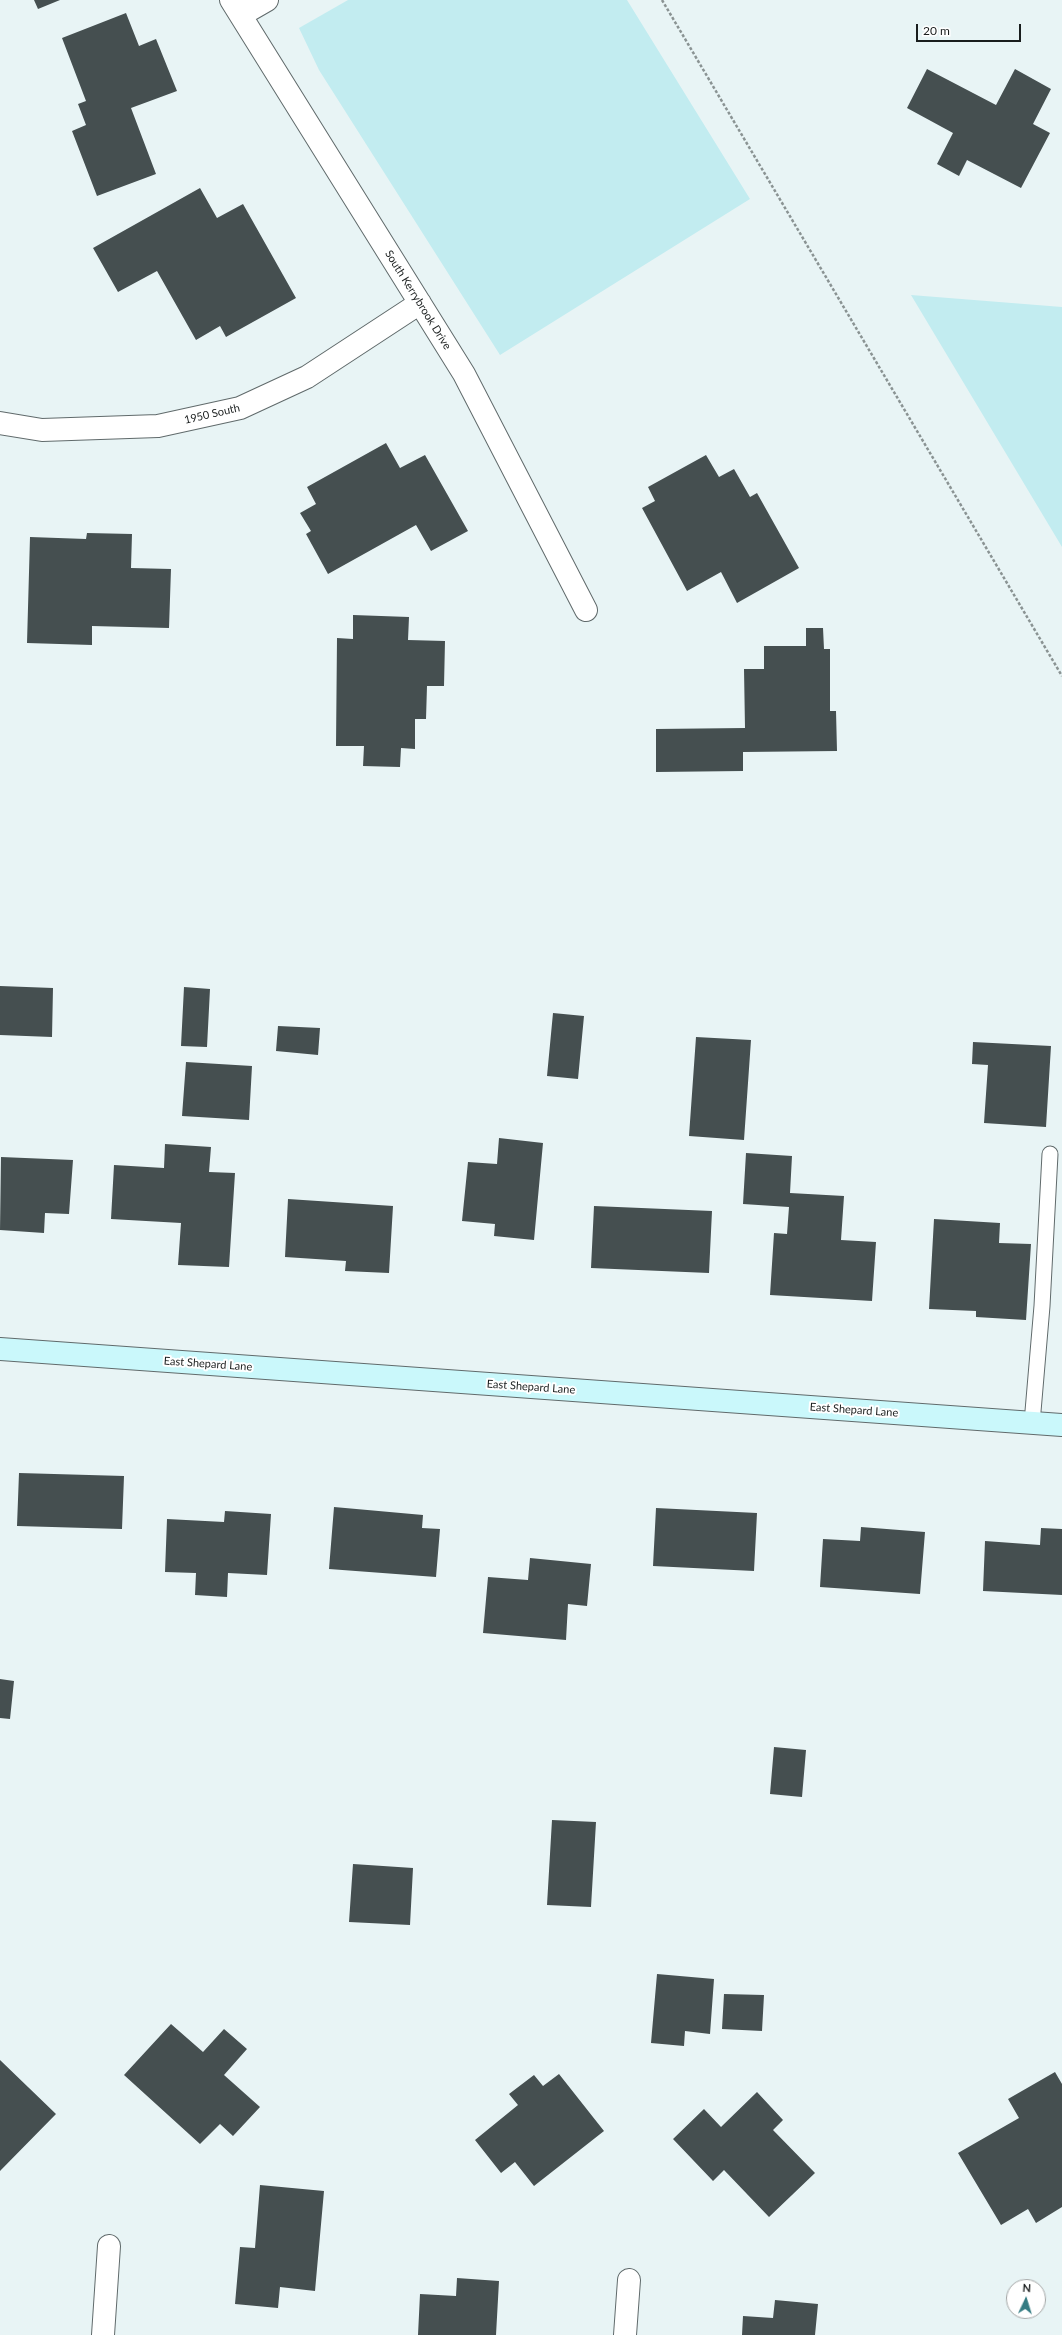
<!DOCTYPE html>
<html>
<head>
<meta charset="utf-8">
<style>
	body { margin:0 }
	#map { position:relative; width:1062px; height:2335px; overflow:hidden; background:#e8f4f5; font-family:Lato,sans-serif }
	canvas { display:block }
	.north { position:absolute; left:1006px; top:2279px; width:40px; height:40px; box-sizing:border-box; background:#fff; border:1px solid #a3a5a5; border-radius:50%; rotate:4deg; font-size:11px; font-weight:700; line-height:16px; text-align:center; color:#191d1d }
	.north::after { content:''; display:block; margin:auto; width:14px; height:18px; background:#337b82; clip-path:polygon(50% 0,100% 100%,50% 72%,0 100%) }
	.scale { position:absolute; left:916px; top:24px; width:105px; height:18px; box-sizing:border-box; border:2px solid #191d1d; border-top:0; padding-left:5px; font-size:12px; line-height:14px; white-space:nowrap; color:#191d1d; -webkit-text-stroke:3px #fff; paint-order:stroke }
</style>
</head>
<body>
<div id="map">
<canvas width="1062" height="2335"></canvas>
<div class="north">N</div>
<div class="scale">20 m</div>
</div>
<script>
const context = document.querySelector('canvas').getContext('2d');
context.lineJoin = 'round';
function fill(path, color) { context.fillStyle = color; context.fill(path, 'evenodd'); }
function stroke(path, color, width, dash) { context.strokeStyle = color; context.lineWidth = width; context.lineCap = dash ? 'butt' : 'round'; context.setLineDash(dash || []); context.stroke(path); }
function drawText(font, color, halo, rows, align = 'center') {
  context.font = font + ' Lato,sans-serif'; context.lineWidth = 4; context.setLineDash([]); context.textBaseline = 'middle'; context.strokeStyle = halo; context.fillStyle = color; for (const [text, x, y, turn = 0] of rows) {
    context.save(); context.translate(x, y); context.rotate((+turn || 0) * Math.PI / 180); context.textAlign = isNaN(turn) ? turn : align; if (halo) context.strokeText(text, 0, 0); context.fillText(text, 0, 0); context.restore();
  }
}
const green = new Path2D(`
	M 348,0 L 627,0 L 750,199 L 500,355 L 319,70 L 299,28 Z
	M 911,295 L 1062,307 L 1062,547 Z`);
const building = new Path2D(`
	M 34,0 L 60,0 L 38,9 Z
	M 126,13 L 139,46 L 156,39 L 177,91 L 131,108 L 156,174 L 97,196 L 72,131 L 86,125 L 78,104 L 86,101 L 62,38 Z
	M 927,69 L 996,105 L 1015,69 L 1051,89 L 1033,124 L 1050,133 L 1021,188 L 967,160 L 959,176 L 937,164 L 953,133 L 907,108 Z
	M 200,188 L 217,218 L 243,204 L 296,298 L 226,337 L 220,326 L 196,340 L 157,271 L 118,292 L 93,248 Z
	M 386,443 L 400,468 L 425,455 L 468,531 L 431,551 L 416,525 L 328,574 L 306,534 L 311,531 L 300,513 L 316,504 L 307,487 Z
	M 706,455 L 719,477 L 734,469 L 750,497 L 757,493 L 799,568 L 737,603 L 721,572 L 687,591 L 642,508 L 655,501 L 648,487 Z
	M 87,533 L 132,534 L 131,568 L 171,569 L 169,628 L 92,626 L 92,645 L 27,643 L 30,537 L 86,539 Z
	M 353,615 L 409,617 L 408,640 L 445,641 L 444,686 L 427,686 L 426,719 L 415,719 L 415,749 L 401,748 L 400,767 L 363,766 L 364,746 L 336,746 L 337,638 L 353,639 Z
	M 806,628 L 823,628 L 824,649 L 830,649 L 830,711 L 836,711 L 837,751 L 743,752 L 743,771 L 656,772 L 656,729 L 745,728 L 744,669 L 764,669 L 764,646 L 806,646 Z
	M 0,986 L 53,988 L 52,1037 L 0,1035 Z
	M 184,987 L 210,989 L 207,1047 L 181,1046 Z
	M 553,1013 L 584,1016 L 578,1079 L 547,1076 Z
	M 278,1026 L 320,1028 L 318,1055 L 276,1051 Z
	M 696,1037 L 751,1040 L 744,1140 L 689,1136 Z
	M 973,1042 L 1051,1046 L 1046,1127 L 984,1123 L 988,1065 L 972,1064 Z
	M 186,1062 L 252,1066 L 249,1120 L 182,1116 Z
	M 499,1138 L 543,1143 L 534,1240 L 494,1236 L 495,1224 L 462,1221 L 468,1162 L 497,1164 Z
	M 165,1144 L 211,1147 L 209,1172 L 235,1173 L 229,1267 L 178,1265 L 181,1223 L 111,1219 L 114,1165 L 164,1168 Z
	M 746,1153 L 792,1156 L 790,1193 L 844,1196 L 841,1240 L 876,1242 L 872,1301 L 770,1295 L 774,1233 L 787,1234 L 789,1207 L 743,1204 Z
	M 1,1157 L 73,1160 L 69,1214 L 45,1213 L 44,1233 L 0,1230 Z
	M 288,1199 L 393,1206 L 389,1273 L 345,1271 L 346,1261 L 285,1257 Z
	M 594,1206 L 712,1211 L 709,1273 L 591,1268 Z
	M 934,1219 L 1000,1223 L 999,1243 L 1031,1244 L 1026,1320 L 976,1317 L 976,1311 L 929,1309 Z
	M 19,1473 L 124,1476 L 122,1529 L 17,1526 Z
	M 334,1507 L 423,1515 L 422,1528 L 440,1529 L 436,1577 L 329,1569 Z
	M 656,1508 L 757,1513 L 754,1571 L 653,1566 Z
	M 225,1511 L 271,1514 L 267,1575 L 228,1573 L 227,1597 L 195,1595 L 196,1573 L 165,1572 L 167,1519 L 224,1522 Z
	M 861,1527 L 925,1532 L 920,1594 L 820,1587 L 823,1539 L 860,1541 Z
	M 1041,1528 L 1062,1529 L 1062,1595 L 983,1591 L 985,1541 L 1040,1545 Z
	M 530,1558 L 591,1564 L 587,1606 L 568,1604 L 566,1640 L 483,1633 L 488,1577 L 528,1580 Z
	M 0,1679 L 14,1681 L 10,1719 L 0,1718 Z
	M 774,1747 L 806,1750 L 802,1797 L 770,1794 Z
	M 552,1820 L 596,1822 L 591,1907 L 547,1905 Z
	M 353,1864 L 413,1868 L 410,1925 L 349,1922 Z
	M 657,1974 L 714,1979 L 710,2034 L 685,2031 L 684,2046 L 651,2043 Z
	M 724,1994 L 764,1995 L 762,2031 L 722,2029 Z
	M 171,2024 L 203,2052 L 224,2029 L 247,2049 L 224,2075 L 260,2107 L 233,2136 L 220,2124 L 200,2144 L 124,2075 Z
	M 0,2060 L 56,2114 L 0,2171 Z
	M 1055,2072 L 1062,2084 L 1062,2207 L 1036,2223 L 1028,2209 L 1001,2225 L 958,2153 L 1019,2118 L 1008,2099 Z
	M 559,2074 L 604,2131 L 534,2186 L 515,2162 L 501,2173 L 475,2140 L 518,2105 L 509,2094 L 534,2075 L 543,2086 Z
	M 757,2092 L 783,2120 L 773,2130 L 815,2173 L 769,2217 L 724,2170 L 713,2181 L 673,2139 L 704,2109 L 721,2127 Z
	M 260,2185 L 324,2191 L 315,2291 L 280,2287 L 278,2308 L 235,2304 L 240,2247 L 255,2248 Z
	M 457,2278 L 499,2281 L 496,2335 L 418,2335 L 420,2294 L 456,2296 Z
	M 775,2300 L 818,2304 L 815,2335 L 742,2335 L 743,2316 L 773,2318 Z`);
const path = new Path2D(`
	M 662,0 L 1062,676`);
const lane = new Path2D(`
	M 1032,1423 L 1042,1306 L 1050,1154`);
const street = new Path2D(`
	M 231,0 L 464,374 L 586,610
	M 241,15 L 267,0
	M 0,423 L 42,430 L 158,426 L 240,408 L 307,377 L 420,303
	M 103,2335 L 109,2246
	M 625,2335 L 629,2280`);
const secondary = new Path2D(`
	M 0,1349 L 1062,1425`);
const streetNames = [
	["South Kerrybrook Drive",418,300,58],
	["1950 South",212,414,-13],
	["East Shepard Lane",208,1364,4],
	["East Shepard Lane",531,1387,4],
	["East Shepard Lane",854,1410,4]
];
fill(green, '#c2ecf0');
fill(building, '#454f50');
stroke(lane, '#606a6b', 17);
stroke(street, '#606a6b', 24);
stroke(secondary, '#606a6b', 24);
stroke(path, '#8a9393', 2.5, [3, 2]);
stroke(lane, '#fff', 15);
stroke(street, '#fff', 22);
stroke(secondary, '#caf8fb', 22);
drawText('11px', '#191d1d', '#fff', streetNames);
</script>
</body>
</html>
